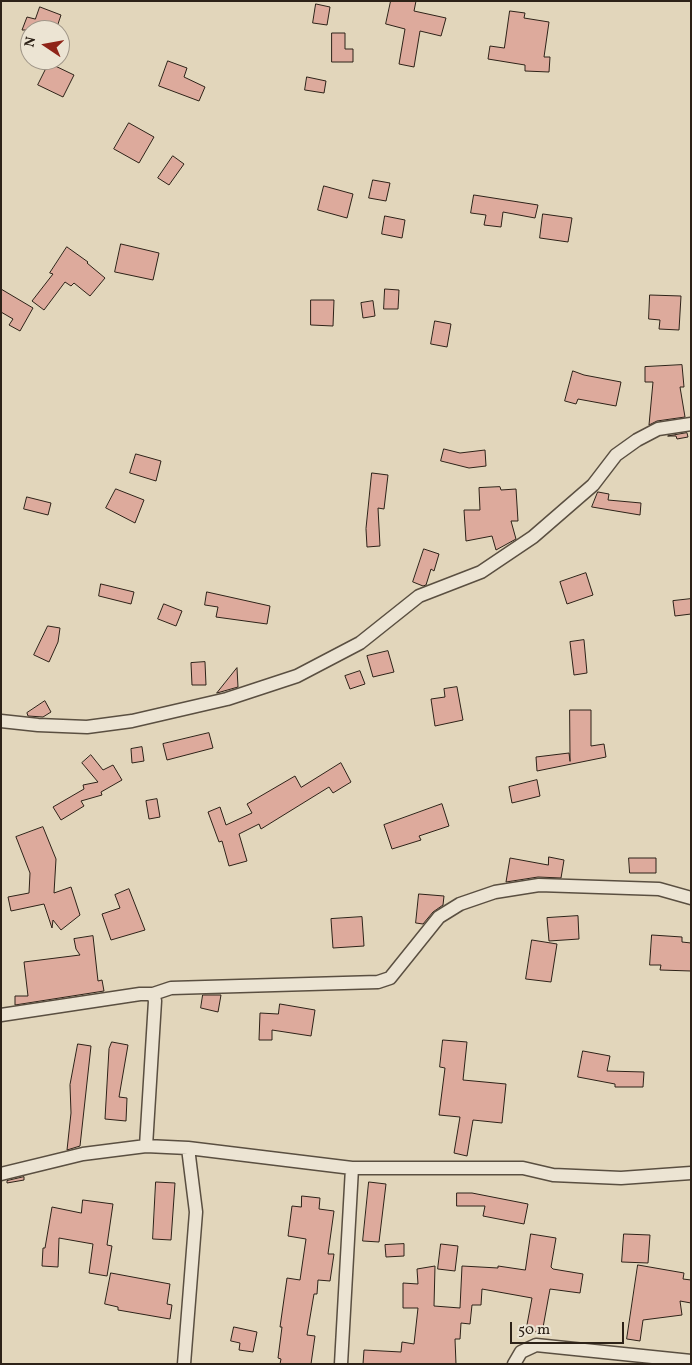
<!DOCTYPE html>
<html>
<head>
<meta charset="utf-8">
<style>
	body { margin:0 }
	#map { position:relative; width:692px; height:1365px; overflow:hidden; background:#e2d6bb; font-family:Vollkorn,serif }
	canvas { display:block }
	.frame { position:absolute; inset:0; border:2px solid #2d2218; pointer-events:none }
	.north { position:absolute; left:20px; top:20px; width:50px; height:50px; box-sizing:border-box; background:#ece4d3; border:1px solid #a09688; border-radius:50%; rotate:282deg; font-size:14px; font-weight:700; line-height:20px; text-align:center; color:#2d2218 }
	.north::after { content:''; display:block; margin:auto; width:18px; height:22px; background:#8f2418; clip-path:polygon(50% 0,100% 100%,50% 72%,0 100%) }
	.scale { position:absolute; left:510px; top:1322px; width:114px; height:22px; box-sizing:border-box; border:2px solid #2d2218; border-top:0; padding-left:6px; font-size:15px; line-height:18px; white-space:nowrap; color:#2d2218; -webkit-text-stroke:4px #ece4d3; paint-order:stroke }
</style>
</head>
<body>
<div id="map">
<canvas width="692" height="1365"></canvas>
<div class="frame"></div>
<div class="north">N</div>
<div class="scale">50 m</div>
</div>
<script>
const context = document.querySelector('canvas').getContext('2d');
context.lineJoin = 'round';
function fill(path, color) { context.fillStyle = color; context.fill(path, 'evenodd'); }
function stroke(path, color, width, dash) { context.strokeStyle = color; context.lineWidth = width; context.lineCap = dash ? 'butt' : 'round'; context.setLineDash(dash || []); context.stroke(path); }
const building = new Path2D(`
	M 391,1 L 416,1 L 414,11 L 446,18 L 441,36 L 420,31 L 414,67 L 399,64 L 405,29 L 386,24 Z
	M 316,4 L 330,7 L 327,25 L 313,23 Z
	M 40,7 L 61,15 L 57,27 L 60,30 L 22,30 L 27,17 L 35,19 Z
	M 510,11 L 525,13 L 524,18 L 549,22 L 544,57 L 550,57 L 549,72 L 525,71 L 525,65 L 488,59 L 490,46 L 504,48 Z
	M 332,33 L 345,33 L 345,49 L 353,49 L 353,62 L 332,62 Z
	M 168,61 L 187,68 L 184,77 L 205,87 L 199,101 L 159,86 Z
	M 49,63 L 74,75 L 63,97 L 38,85 Z
	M 307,77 L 326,81 L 324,93 L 305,90 Z
	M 129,123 L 154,137 L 139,163 L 114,149 Z
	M 173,156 L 184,164 L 169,185 L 158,178 Z
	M 373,180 L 390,183 L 386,201 L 369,198 Z
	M 324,186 L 353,194 L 347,218 L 318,210 Z
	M 474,195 L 538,205 L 535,218 L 503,212 L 501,227 L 484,225 L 486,215 L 471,213 Z
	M 543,214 L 572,218 L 568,242 L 540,238 Z
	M 385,216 L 405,220 L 402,238 L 382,234 Z
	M 121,244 L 159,253 L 153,280 L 115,272 Z
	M 67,247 L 88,262 L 87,263 L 105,278 L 90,296 L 74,283 L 71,286 L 65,282 L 44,310 L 32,301 L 53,274 L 50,273 Z
	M 1,289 L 33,308 L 20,331 L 9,325 L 13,319 L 1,312 Z
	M 385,289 L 399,290 L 398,309 L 384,309 Z
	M 650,295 L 681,296 L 679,330 L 659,329 L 660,320 L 649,319 Z
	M 311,300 L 334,300 L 333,326 L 311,325 Z
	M 373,301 L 375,316 L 363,318 L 361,303 Z
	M 435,321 L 451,324 L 447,347 L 431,344 Z
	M 682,365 L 684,387 L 680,387 L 685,417 L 657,421 L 649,425 L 653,382 L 645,382 L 645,367 Z
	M 573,371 L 584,375 L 621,382 L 616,406 L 578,399 L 576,404 L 565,401 Z
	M 687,433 L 688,437 L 677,439 L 676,436 L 668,436 Z
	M 444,449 L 460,453 L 485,450 L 486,466 L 469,468 L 441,461 Z
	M 136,454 L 161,461 L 156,481 L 130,473 Z
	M 372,473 L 388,475 L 384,509 L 378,508 L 380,546 L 367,547 L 366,529 Z
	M 500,487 L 501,490 L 516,489 L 518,521 L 511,521 L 516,539 L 496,550 L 492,536 L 466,541 L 464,510 L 480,510 L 479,488 Z
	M 116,489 L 144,500 L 135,523 L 106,508 Z
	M 598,492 L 609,494 L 608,500 L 641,503 L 640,515 L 592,507 Z
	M 27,497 L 51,503 L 48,515 L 24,509 Z
	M 424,549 L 439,554 L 434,571 L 431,569 L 426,585 L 423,586 L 413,582 Z
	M 586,573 L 593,595 L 567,604 L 560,582 Z
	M 101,584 L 134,592 L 131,604 L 99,596 Z
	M 207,592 L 270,606 L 267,624 L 216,617 L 218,607 L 205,605 Z
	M 691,599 L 691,614 L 675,616 L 673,601 Z
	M 164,604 L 182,611 L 176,626 L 158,619 Z
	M 48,626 L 60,628 L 58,642 L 49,662 L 34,655 Z
	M 584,640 L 587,673 L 574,675 L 570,642 Z
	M 388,651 L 394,672 L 373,677 L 367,656 Z
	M 205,662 L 206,685 L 192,685 L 191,663 Z
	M 237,668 L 238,687 L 217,693 Z
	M 360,671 L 365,684 L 350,689 L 345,676 Z
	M 457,687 L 463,720 L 435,726 L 431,699 L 445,697 L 444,689 Z
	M 45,701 L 51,712 L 43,717 L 28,716 L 27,713 Z
	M 570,710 L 591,710 L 591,746 L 604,744 L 606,757 L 537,771 L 536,757 L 569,753 L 570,761 Z
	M 209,733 L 213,748 L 167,760 L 163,744 Z
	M 142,747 L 144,761 L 132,763 L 131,749 Z
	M 91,755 L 103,770 L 113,765 L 122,780 L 101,792 L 102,795 L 81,801 L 84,806 L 61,820 L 53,807 L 84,789 L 83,785 L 98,782 L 82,763 Z
	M 341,763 L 351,782 L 333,793 L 329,787 L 261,829 L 259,824 L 239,834 L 247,861 L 229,866 L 222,841 L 219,842 L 208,812 L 220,807 L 226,825 L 252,813 L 247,804 L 295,776 L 301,787 Z
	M 537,780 L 540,796 L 512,803 L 509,787 Z
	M 157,799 L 160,817 L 149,819 L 146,801 Z
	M 442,804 L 449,826 L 419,836 L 421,840 L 392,849 L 384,825 Z
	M 43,827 L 56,859 L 54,893 L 71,887 L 80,915 L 61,930 L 53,920 L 52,928 L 44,904 L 11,911 L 8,897 L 29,893 L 30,873 L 16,837 Z
	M 549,857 L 564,860 L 561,878 L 538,877 L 506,882 L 510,858 L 548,865 Z
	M 629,858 L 656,858 L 656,873 L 630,873 Z
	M 129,889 L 145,930 L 111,940 L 102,914 L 120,908 L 115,895 Z
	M 419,894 L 444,896 L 443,905 L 433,912 L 423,924 L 416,923 Z
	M 578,916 L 579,939 L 549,941 L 547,918 Z
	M 362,917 L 364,946 L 333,948 L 331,919 Z
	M 652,935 L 682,937 L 682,942 L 691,943 L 691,971 L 660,970 L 661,965 L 650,965 Z
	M 93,936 L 98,981 L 102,980 L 104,991 L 15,1005 L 15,996 L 28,996 L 24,962 L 80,955 L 76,949 L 74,939 Z
	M 532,940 L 557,944 L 551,982 L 526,979 Z
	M 203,995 L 221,995 L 218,1012 L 201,1008 Z
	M 280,1004 L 315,1010 L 311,1036 L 272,1030 L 272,1040 L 259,1040 L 260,1013 L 278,1014 Z
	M 443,1040 L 467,1042 L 463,1080 L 506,1084 L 502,1123 L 473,1120 L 467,1156 L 454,1153 L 460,1117 L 439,1115 L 445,1068 L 440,1067 Z
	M 112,1042 L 128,1045 L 119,1097 L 127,1098 L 126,1121 L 105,1119 L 109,1049 Z
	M 78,1044 L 91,1046 L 80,1146 L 67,1150 L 71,1113 L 70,1085 Z
	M 583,1051 L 610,1056 L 607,1071 L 644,1072 L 643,1087 L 615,1087 L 615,1084 L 578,1077 Z
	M 24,1177 L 24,1180 L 7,1183 L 7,1181 Z
	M 156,1182 L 175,1183 L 171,1240 L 153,1239 Z
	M 369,1182 L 386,1184 L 379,1242 L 363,1241 Z
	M 457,1193 L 472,1193 L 528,1204 L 524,1224 L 483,1216 L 485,1206 L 457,1206 Z
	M 302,1196 L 320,1198 L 319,1209 L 334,1211 L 328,1254 L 334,1254 L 330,1281 L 318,1280 L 317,1294 L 314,1294 L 307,1335 L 315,1336 L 311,1364 L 280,1364 L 281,1359 L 278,1358 L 282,1327 L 280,1327 L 287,1278 L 300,1280 L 306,1239 L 288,1236 L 292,1206 L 301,1207 Z
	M 83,1200 L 113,1204 L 107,1245 L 112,1246 L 107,1276 L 89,1273 L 93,1244 L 59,1238 L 58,1267 L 42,1266 L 43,1248 L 45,1248 L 52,1207 L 81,1213 Z
	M 531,1234 L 556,1238 L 551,1267 L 553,1269 L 583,1274 L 580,1293 L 550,1289 L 542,1333 L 526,1330 L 532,1298 L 482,1289 L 481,1305 L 472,1305 L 470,1324 L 461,1323 L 460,1339 L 455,1339 L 456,1364 L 363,1364 L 364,1350 L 401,1352 L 402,1342 L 414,1344 L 418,1308 L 403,1308 L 403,1283 L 418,1284 L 417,1269 L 435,1266 L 434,1306 L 460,1308 L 462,1266 L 498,1268 L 498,1266 L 525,1270 Z
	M 624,1234 L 650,1235 L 648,1263 L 622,1262 Z
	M 404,1244 L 404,1256 L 386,1257 L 385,1245 Z
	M 441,1244 L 458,1246 L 455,1271 L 438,1269 Z
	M 638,1265 L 684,1273 L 683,1279 L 691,1280 L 691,1303 L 680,1301 L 682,1315 L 643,1320 L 640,1341 L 627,1339 Z
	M 111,1273 L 170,1284 L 167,1304 L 172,1305 L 170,1319 L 118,1310 L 118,1307 L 105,1304 Z
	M 234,1327 L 257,1332 L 253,1352 L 239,1350 L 240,1343 L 231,1341 Z`);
const street = new Path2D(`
	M 1,721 L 38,725 L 87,727 L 132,721 L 227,699 L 297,676 L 360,643 L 419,596 L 481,572 L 533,537 L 593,485 L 616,455 L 637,440 L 658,429 L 691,424
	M 1,1015 L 140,994 L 153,994
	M 146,1146 L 155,1001 L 153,994 L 171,988 L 378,982 L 390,978 L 439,917 L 460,904 L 495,892 L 539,885 L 659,889 L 691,898
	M 1,1174 L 83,1154 L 146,1146 L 188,1148 L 352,1168 L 523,1168 L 553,1175 L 621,1178 L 691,1173
	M 184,1364 L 196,1212 L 188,1148
	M 341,1364 L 352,1168
	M 514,1364 L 521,1352 L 536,1345 L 691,1361`);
fill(building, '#ddaa9c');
stroke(building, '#2d2218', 1);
stroke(street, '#5a4f41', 15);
stroke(street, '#ece4d3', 12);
</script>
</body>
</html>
